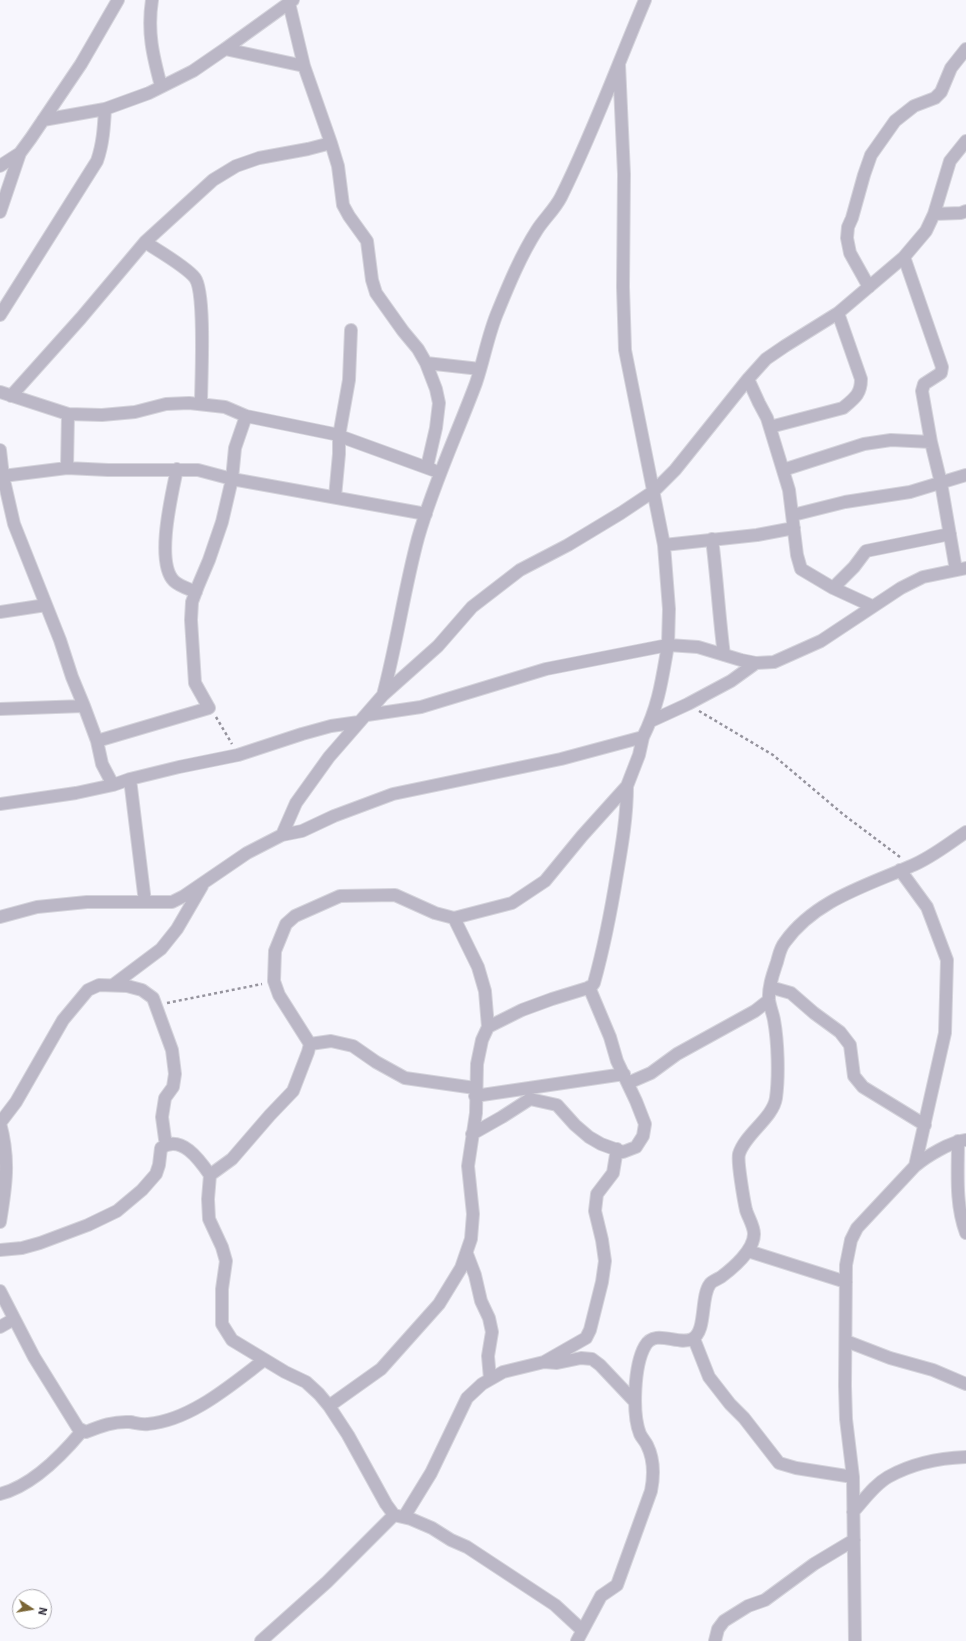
<!DOCTYPE html>
<html>
<head>
<meta charset="utf-8">
<style>
	body { margin:0 }
	#map { position:relative; width:966px; height:1641px; overflow:hidden; background:#f7f6fd; font-family:"IBM Plex Sans",sans-serif }
	canvas { display:block }
	.north { position:absolute; left:12px; top:1589px; width:40px; height:40px; box-sizing:border-box; background:#fff; border:1px solid #afadb3; border-radius:50%; rotate:102deg; font-size:11px; font-weight:700; line-height:16px; text-align:center; color:#363340 }
	.north::after { content:''; display:block; margin:auto; width:14px; height:18px; background:#7a6535; clip-path:polygon(50% 0,100% 100%,50% 72%,0 100%) }
</style>
</head>
<body>
<div id="map">
<canvas width="966" height="1641"></canvas>
<div class="north">N</div>
</div>
<script>
const context = document.querySelector('canvas').getContext('2d');
context.lineJoin = 'round';
function stroke(path, color, width, dash) { context.strokeStyle = color; context.lineWidth = width; context.lineCap = dash ? 'butt' : 'round'; context.setLineDash(dash || []); context.stroke(path); }
const path = new Path2D(`
	M 699,711 L 773,755 L 844,815 L 900,857
	M 216,717 L 232,744
	M 167,1003 L 262,984`);
const street = new Path2D(`
	M 152,0 C 147,32 153,56 161,86
	M 289,3 L 304,66
	M 225,49 L 293,0
	M 619,64 L 624,174 L 623,287 L 625,350 L 664,545 L 669,609 L 668,645 L 698,647 L 741,660 L 756,663 L 774,662 L 821,641 L 901,588 L 923,577 L 966,568
	M 43,120 L 105,109 L 149,93 L 193,71 L 225,49 L 304,66 L 331,143 L 338,166 L 343,205 L 349,216 L 367,241 L 372,280 L 376,293 L 403,331 L 418,349 L 426,363 L 436,389 L 439,403 L 436,428 L 427,467
	M 0,166 L 20,153 L 31,138 L 81,64 L 118,0
	M 0,212 L 20,153
	M 934,214 L 961,213 L 966,211
	M 145,242 C 157,250 187,267 195,278 C 206,293 201,381 201,404
	M 904,257 L 942,367 L 941,373 L 924,384 L 922,391 L 931,442
	M 869,287 L 850,253 L 847,238 L 848,227 L 852,218 L 864,175 L 871,155 L 895,121 L 914,106 L 935,98 L 941,92 L 951,68 L 966,49
	M 0,315 L 97,161 C 103,144 104,127 105,109
	M 426,363 L 480,369
	M 748,379 L 759,403 L 767,418 L 789,490 L 797,555 L 801,569 L 833,588 L 872,606
	M 0,392 L 68,414 L 102,415 L 135,412 L 166,404 L 189,403 L 225,407 L 246,416 L 334,434 L 433,470
	M 11,396 L 81,318 L 145,242 L 213,180 L 236,166 L 259,158 L 308,149 L 331,143
	M 770,427 L 843,408 C 855,398 861,394 861,379 L 838,313
	M 0,450 L 3,476 L 14,524 L 60,640 L 72,677 L 84,706 L 97,741 L 102,764 L 113,785
	M 67,468 L 68,414
	M 177,469 C 172,494 155,562 174,581 C 179,586 189,589 196,592
	M 783,470 L 864,444 L 891,440 L 931,442 L 941,483 L 956,570
	M 3,476 L 67,468 L 108,470 L 198,470 L 232,479 L 426,514
	M 335,497 L 339,454 L 339,436 L 349,380 L 351,330
	M 793,515 L 845,502 L 910,492 L 966,475
	M 712,539 C 717,578 719,617 724,655
	M 664,545 L 757,535 L 794,528
	M 833,588 L 854,567 L 866,551 L 950,534
	M 0,612 L 46,605
	M 383,695 C 397,643 404,590 418,538 C 433,485 457,434 476,383 C 484,360 488,334 498,311 C 509,284 521,255 537,230 C 544,219 555,209 561,197 C 593,133 617,66 645,0
	M 0,709 L 84,706
	M 651,721 L 688,704 L 731,681 L 756,663
	M 97,741 L 209,708 L 195,683 L 191,620 L 192,602 L 198,586 L 209,560 L 222,522 L 232,479 L 235,448 L 246,416
	M 130,779 L 145,902
	M 0,804 L 76,793 L 113,785 L 130,779 L 179,767 L 238,755 L 302,734 L 331,726 L 359,722
	M 282,835 L 296,803 L 329,757 L 383,695 L 438,646 L 472,607 L 520,570 L 568,545 L 621,513 L 654,491 L 675,470 L 748,379 L 766,359 L 785,346 L 838,313 L 904,257 L 926,231 L 934,214 L 950,161 L 966,141
	M 900,870 L 927,907 L 947,960 L 945,1033 L 915,1166
	M 0,917 L 37,907 L 87,902 L 172,902 L 184,896 L 247,853 L 282,835 L 302,831 L 334,816 L 393,794 L 561,759 L 643,737 C 659,705 662,679 668,645 L 546,669 L 421,707 L 367,715
	M 454,918 L 478,967 L 485,991 L 488,1027
	M 113,985 L 161,949 L 177,929 L 202,886
	M 770,987 L 791,993 L 814,1013 L 840,1032 L 850,1045 L 854,1076 L 863,1087 L 925,1125
	M 310,1044 L 331,1041 L 353,1046 L 376,1062 L 405,1078 L 475,1088
	M 628,1083 L 651,1073 L 677,1054 L 755,1011 L 769,1000
	M 475,1096 L 624,1074
	M 0,1123 L 16,1102 L 63,1020 L 88,990 L 99,985 L 127,986 L 142,990 L 153,998 L 172,1050 L 175,1074 L 173,1087 L 165,1098 L 162,1117 L 165,1139 L 167,1144
	M 472,1134 L 502,1117 L 530,1099 L 557,1105 L 575,1125 L 589,1137 L 601,1144 L 623,1152 L 636,1147 L 643,1136 L 645,1124 L 636,1101 L 617,1061 L 610,1037 L 589,987
	M 958,1141 C 958,1172 955,1204 966,1233
	M 210,1175 L 208,1199 L 209,1219 L 222,1247 L 226,1261 L 222,1289 L 222,1324 L 232,1340 L 285,1372 L 306,1382 L 319,1394 L 329,1406 L 348,1435 L 386,1504 L 394,1515 L 411,1519 L 432,1528 L 451,1540 L 467,1547 L 555,1605 L 582,1630
	M 0,1222 C 6,1186 10,1159 0,1123
	M 0,1250 L 22,1248 L 40,1243 L 88,1225 L 117,1211 L 142,1190 L 156,1174 L 159,1165 L 161,1148 C 181,1134 199,1159 210,1175 L 232,1159 L 270,1115 L 293,1091 L 308,1052 L 310,1044 L 279,995 L 274,981 L 275,951 L 286,924 L 295,916 L 340,896 L 395,895 L 435,913 L 454,918 L 512,903 L 545,881 L 582,836 L 627,786 L 639,755 L 643,737
	M 748,1251 L 846,1282
	M 467,1254 L 475,1275 L 481,1301 L 489,1318 L 492,1332 L 488,1356 L 490,1379
	M 0,1291 L 34,1357 L 78,1428 L 86,1432 C 101,1426 114,1421 130,1422 C 136,1423 142,1425 148,1424 C 191,1420 231,1385 264,1360
	M 0,1327 L 14,1319
	M 694,1339 L 709,1377 L 730,1404 L 744,1418 L 779,1463 L 796,1468 L 853,1477
	M 846,1341 L 890,1358 L 933,1370 L 966,1384
	M 544,1362 L 586,1338 L 590,1330 L 602,1282 L 605,1261 L 602,1240 L 595,1211 L 597,1194 L 613,1173 L 617,1149
	M 329,1406 L 381,1369 L 439,1304 L 461,1268 L 471,1239 L 473,1214 L 468,1166 L 476,1113 L 477,1064 L 482,1040 L 488,1027 L 522,1010 L 552,999 L 591,987 L 594,983 C 604,947 611,911 617,874 C 622,845 627,816 627,786
	M 0,1494 C 32,1486 62,1455 82,1431
	M 853,1512 C 864,1500 874,1485 888,1477 C 911,1464 940,1458 966,1457
	M 404,1517 L 431,1473 L 467,1398 L 482,1384 L 503,1372 L 544,1362 L 557,1363 L 581,1358 L 592,1359 L 600,1365 L 635,1402
	M 261,1641 L 327,1582 L 394,1515
	M 577,1641 L 601,1596 L 617,1585 L 651,1491 C 654,1476 654,1459 647,1445 C 645,1441 642,1438 640,1434 C 632,1414 634,1365 645,1346 C 655,1328 678,1346 692,1339 C 707,1332 700,1297 710,1284 C 712,1281 718,1279 721,1277 C 733,1268 754,1250 754,1234 C 754,1226 748,1217 746,1210 C 744,1201 737,1161 739,1154 C 745,1134 773,1118 776,1098 C 779,1076 778,1042 774,1020 C 773,1014 770,1007 769,1000 C 768,987 773,974 777,962 C 779,955 780,948 785,942 C 815,900 866,886 911,866 C 931,858 948,844 966,832
	M 715,1641 L 718,1629 L 724,1621 L 748,1606 L 765,1600 L 814,1564 L 854,1540
	M 855,1641 L 853,1477 L 846,1419 L 845,1386 L 846,1265 L 851,1240 L 857,1228 L 915,1166 C 927,1156 950,1142 966,1140`);
stroke(street, '#d4d3db', 14);
stroke(path, '#96949e', 2.5, [3, 3]);
stroke(street, '#bbb7c6', 12);
</script>
</body>
</html>
